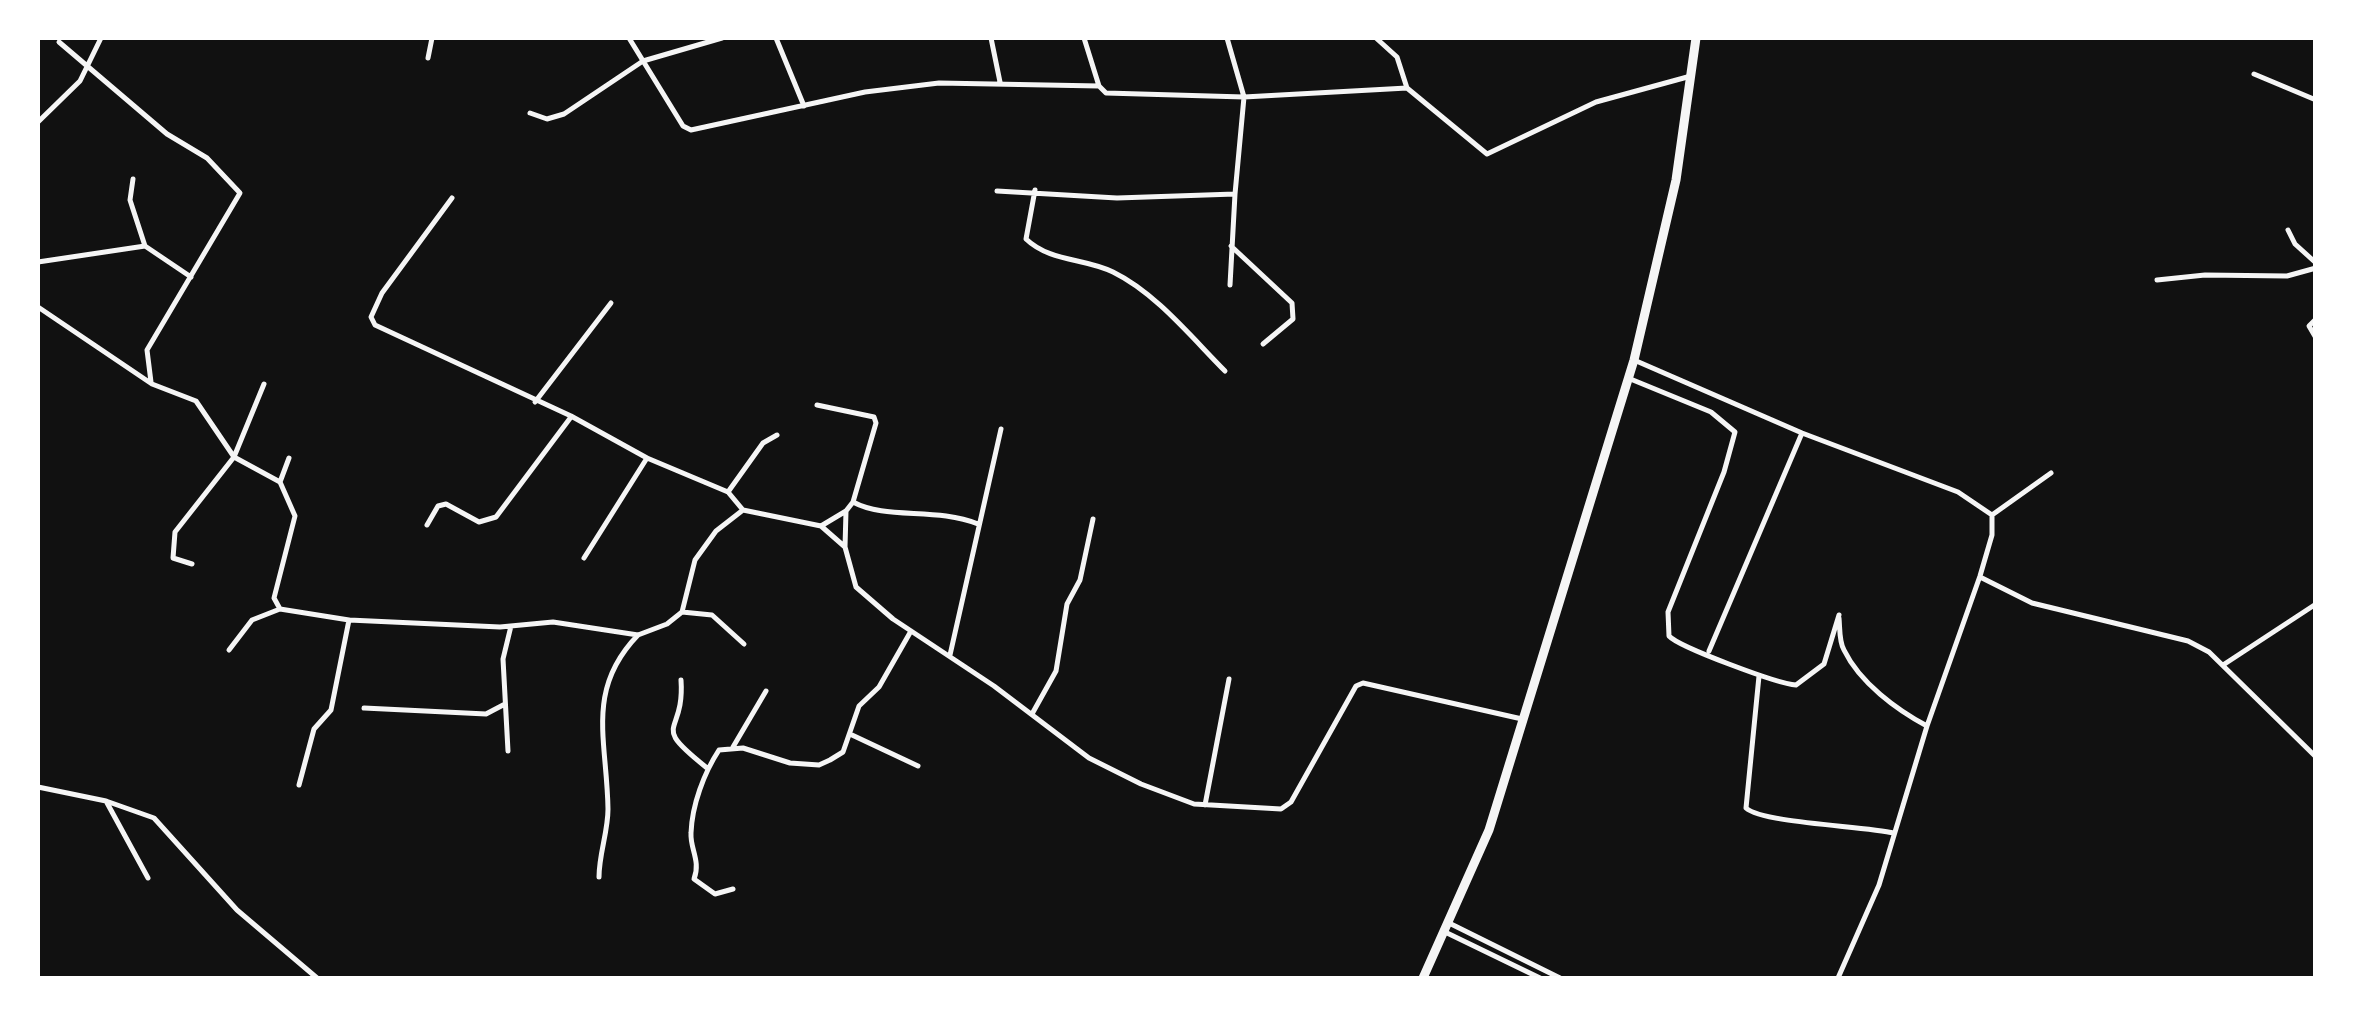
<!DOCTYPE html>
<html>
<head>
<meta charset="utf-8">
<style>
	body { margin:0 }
	#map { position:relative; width:2353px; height:1016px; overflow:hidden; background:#111; font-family:Montserrat,sans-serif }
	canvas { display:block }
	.frame { position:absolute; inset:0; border:40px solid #fff; pointer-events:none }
</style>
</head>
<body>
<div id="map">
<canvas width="2353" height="1016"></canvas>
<div class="frame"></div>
</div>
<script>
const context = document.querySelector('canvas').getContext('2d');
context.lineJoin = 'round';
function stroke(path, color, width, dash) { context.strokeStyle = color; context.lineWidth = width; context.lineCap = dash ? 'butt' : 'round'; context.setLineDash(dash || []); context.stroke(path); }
const minor = new Path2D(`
	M 629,38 L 683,126 L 691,130 L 865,92 L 939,83 L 1099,86 L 1106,93 L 1244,97 L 1227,38
	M 776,38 L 804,106
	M 991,38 L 1000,82
	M 1084,38 L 1099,86
	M 1376,38 L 1397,57 L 1407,88 L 1487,154 L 1596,102 L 1691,76
	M 59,42 L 167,134 L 207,158 L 240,193 L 147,350 L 151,382
	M 428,58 L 432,38
	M 2254,74 L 2316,100
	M 530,113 L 547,119 L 564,114 L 643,61 L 722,38
	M 38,122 L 80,81 L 101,38
	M 133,179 L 130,200 L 145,246
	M 1035,190 L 1026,239 C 1050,262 1085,258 1113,272 C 1156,293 1192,338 1225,371
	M 997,191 L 1117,198 L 1235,194 L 1244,97 L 1407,88
	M 452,198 L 382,293 L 371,317 L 375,325 L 571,416 L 647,458
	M 2288,230 L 2295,244 L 2316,263
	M 1231,246 L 1292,303 L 1293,319 L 1263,344
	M 38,262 L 145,246 L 191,277
	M 2157,280 L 2205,275 L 2287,276 L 2316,268
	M 1230,285 L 1235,194
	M 38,307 L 152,384 L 196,401 L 234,457 L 280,482 L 295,516 L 274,598 L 280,609 L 349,620 L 500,627 L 553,622 L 638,635 L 667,624 L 682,612 L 695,560 L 716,531 L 743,510
	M 2316,319 L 2309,326 L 2316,338
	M 1634,360 L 1802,433 L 1958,492 L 1992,515 L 1992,535 L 1980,576 L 1927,726 L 1879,885 L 1838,978
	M 1628,378 L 1711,412 L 1735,432 L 1724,472 L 1668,612 L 1669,636 C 1679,647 1778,684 1796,685 L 1824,664 L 1839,615
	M 535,402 L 611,303
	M 817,405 L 874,417 L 876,423 L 853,502 L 846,511 L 845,547 L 856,587 L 893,619 L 994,686 L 1089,758 L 1141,784 L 1194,804 L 1281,809 L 1291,802 L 1356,686 L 1363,683 L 1522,719
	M 777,435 L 763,443 L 728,492 L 743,510 L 821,526 L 846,511
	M 280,482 L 289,458
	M 853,502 C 886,520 936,507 978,524
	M 1992,515 L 2051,473
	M 427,525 L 438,506 L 446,504 L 479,522 L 496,517 L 571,417
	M 821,526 L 845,547
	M 584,558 L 647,458 L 728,492
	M 192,564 L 173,558 L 175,532 L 234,457 L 264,384
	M 1980,577 L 2032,603 L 2188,641 L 2209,652 L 2316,757
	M 682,612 L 712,615 L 744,644
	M 1839,618 C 1840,628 1839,642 1844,650 C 1860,683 1897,710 1927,726
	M 229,650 L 252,620 L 280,609
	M 1709,651 L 1802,433
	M 950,655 L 1001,429
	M 2223,665 L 2316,604
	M 1759,676 L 1746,808 C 1762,823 1863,826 1894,833
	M 681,680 C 685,738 648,721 707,768
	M 364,708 L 486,714 L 505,704
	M 1032,714 L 1056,671 L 1067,604 L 1080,580 L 1093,519
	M 852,735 L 918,766
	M 733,747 L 766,691
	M 508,751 L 503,659 L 511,626
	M 299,785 L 314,729 L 331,710 L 349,620
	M 38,787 L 106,801 L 154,818 L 237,910 L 317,978
	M 106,801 L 148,878
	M 1205,805 L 1229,679
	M 599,877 C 599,854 608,832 608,809 C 607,740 585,690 638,635
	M 733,889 L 715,894 L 694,879 C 701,861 690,849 691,833 C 692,805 704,773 719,750 L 743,748 L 790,763 L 819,765 L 830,760 L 843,752 L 859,706 L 879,687 L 911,631
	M 1449,923 L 1560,978
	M 1445,932 L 1540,978`);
const trunk = new Path2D(`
	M 1423,978 L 1489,830 L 1634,360 L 1676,180 L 1696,38`);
stroke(minor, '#f5f5f5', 5);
stroke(trunk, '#f5f5f5', 9);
</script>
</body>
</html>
